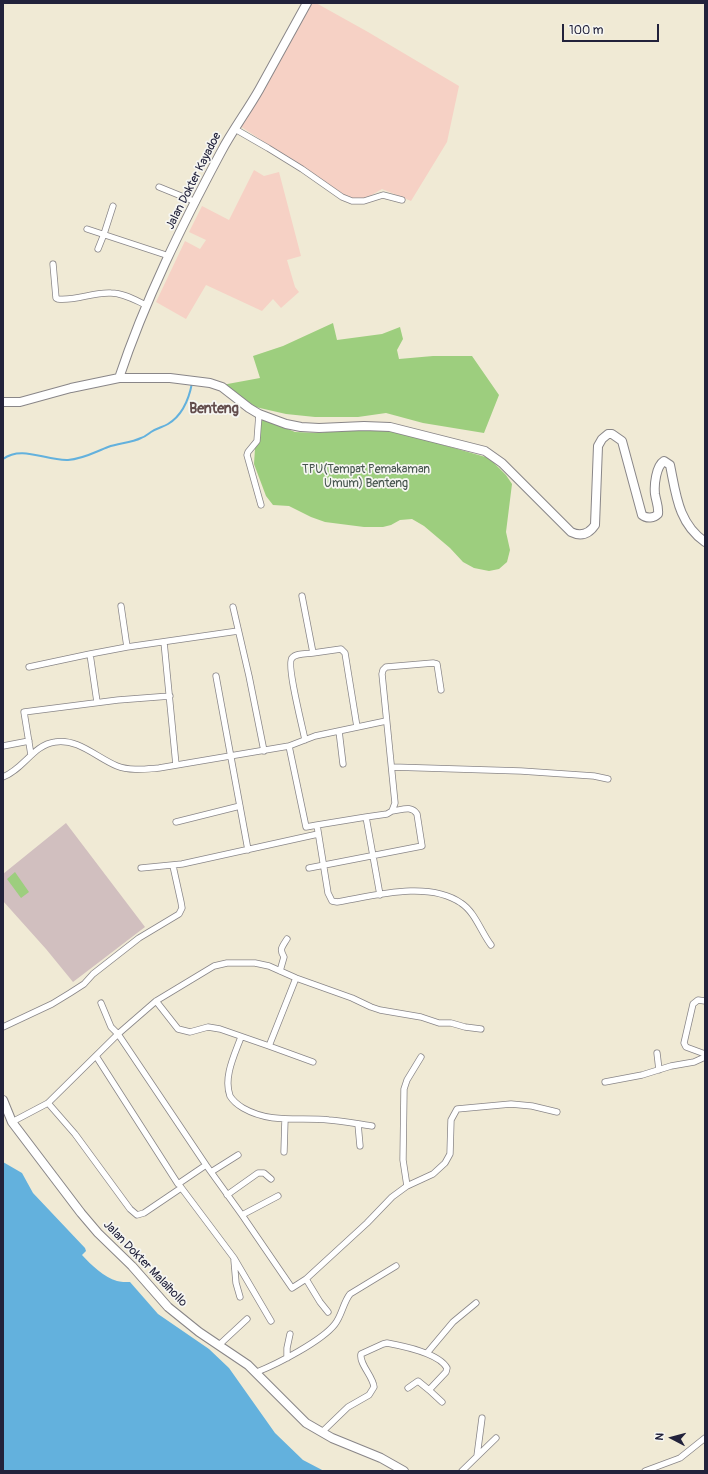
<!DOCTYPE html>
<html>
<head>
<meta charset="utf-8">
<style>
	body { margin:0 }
	#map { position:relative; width:708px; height:1474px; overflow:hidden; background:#f0ead5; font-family:Pangolin,sans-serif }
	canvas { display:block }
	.frame { position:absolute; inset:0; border:4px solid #22223b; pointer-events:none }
	.north { position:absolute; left:652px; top:1418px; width:40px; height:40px; -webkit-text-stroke:3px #f6f6f2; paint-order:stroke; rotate:276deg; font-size:11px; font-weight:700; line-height:16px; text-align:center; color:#22223b }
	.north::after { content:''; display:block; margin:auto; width:14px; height:18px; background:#22223b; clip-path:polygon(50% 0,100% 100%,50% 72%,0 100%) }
	.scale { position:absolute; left:562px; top:24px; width:97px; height:18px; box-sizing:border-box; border:2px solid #22223b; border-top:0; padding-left:5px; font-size:12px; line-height:14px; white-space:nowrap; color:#22223b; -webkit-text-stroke:3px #f6f6f2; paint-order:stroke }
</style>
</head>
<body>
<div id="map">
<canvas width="708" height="1474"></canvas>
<div class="frame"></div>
<div class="north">N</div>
<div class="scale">100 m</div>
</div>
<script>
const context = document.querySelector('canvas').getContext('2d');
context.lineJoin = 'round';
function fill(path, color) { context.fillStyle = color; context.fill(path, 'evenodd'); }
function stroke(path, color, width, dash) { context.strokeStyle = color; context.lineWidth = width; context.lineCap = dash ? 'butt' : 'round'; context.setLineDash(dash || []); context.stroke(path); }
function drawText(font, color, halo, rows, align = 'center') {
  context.font = font + ' Pangolin,sans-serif'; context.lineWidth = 3.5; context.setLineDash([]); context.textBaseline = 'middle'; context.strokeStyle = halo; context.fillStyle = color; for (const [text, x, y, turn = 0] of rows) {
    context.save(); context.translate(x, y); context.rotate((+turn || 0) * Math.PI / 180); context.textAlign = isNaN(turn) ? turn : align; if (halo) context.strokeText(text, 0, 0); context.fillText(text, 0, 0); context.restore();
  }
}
const built = new Path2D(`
	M 311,3 L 316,3 L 368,32 L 459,86 L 447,142 L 411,201 L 382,189 L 365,199 L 347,198 L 346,196 L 331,186 L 240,126 Z
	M 254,170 L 264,176 L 279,172 L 301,256 L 287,260 L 295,287 L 299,292 L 281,308 L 273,299 L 262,311 L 206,285 L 186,319 L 156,302 L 185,241 L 200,249 L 206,240 L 189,232 L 202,206 L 229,220 Z`);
const industrial = new Path2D(`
	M 66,823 L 145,927 L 73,982 L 46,949 L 3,901 L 3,874 Z`);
const green = new Path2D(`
	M 333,323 L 337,340 L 382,334 L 400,327 L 403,339 L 397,350 L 399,359 L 433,356 L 472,356 L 499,395 L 484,433 L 423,423 L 386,413 L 358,417 L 315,417 L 286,414 L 251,406 L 222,385 L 260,378 L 253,356 L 283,346 Z
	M 257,418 L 271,422 L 295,432 L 319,433 L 361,427 L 391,430 L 489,458 L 506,475 L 512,484 L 506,532 L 510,550 L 507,562 L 499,569 L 489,571 L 474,568 L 463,562 L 450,548 L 424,526 L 412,519 L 400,520 L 391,525 L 383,527 L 364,527 L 325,522 L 311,517 L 289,506 L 273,505 L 266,496 L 254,464 Z
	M 15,872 L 29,892 L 21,898 L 7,879 Z`);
const water = new Path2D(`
	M 3,1162 L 22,1173 L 33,1193 L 85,1248 L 86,1251 L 82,1255 C 91,1265 104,1277 117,1281 C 120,1282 126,1282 130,1282 L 158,1314 L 209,1349 L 229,1368 L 275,1433 L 303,1460 L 324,1471 L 3,1471 Z`);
const stream = new Path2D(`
	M 3,459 C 22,445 46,461 68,460 C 83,459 95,452 108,447 C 119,443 131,443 141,438 C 145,437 148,434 151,432 C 157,428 163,427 168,424 C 183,415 189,399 192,383`);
const street = new Path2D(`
	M 235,129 L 268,148 L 302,169 L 342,197 L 352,201 L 364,201 L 383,195 L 402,200
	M 159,187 L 196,202
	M 87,229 L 169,256
	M 98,249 L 104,234 L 113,206
	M 53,264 L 56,298 L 58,299 C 76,301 93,292 111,293 C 123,293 135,300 146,305
	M 259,414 L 257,441 L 248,452 L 247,455 L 261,505
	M 302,596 L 313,653 L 341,649 L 345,653 L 357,727
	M 121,606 L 127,647
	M 233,607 L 249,676 L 264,751
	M 164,642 L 176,765
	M 29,667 L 90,654
	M 216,676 L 248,850
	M 97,702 L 90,654 L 127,647 L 238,631
	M 339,731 L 343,764
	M 305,740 C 303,729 286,664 292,658 C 296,653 307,654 313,653
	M 3,746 L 29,741
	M 289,746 L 306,827 L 317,825 L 328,893 L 332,901 L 337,902 C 373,896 428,880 461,903 C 475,912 481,932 491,945
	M 31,755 L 24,712 L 118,700 L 170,696
	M 392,767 L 521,771 L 594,776 L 608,779
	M 3,777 C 24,769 33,745 55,742 C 78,738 97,758 117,766 C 130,771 145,769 159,768 L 289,746 L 315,736 L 386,721
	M 366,817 L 387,814 L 392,811 L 395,803 L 382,674 L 383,670 L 386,667 L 433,663 L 437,664 L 441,690
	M 176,822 L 240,806
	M 317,825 L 366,817 L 380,895
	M 141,868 L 182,864 L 318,834
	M 309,868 L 422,846 L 417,814 C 411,805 402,810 392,811
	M 280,971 L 284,957 C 279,949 282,947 287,939
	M 156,1001 L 178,1029 L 190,1032 L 208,1027 L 220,1029 L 269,1046 L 313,1062
	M 705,1001 L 698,1000 L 693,1004 L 684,1043 L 686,1047 L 705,1054
	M 3,1027 L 52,1004 L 70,993 L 84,984 L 93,974 L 139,938 L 179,914 L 182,908 L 181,902 L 173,866
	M 241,1037 C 235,1054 223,1077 230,1096 C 233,1101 238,1105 243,1108 C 271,1124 299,1117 329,1120 C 344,1121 357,1124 372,1126
	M 269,1046 L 296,978
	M 657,1053 L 659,1070
	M 96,1056 L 178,1184 L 206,1165
	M 421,1057 L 407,1080 L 404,1089 L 403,1160 L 407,1186 L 392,1197 L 367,1223 L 306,1279 L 292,1288 L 242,1215 L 206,1165 L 118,1034 L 156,1001 L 214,966 L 227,963 L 255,963 L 269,966 L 296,978 L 352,998 L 371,1007 L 380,1010 L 421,1017 L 439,1023 L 451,1023 L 465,1027 L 481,1029
	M 605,1082 L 642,1075 L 671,1066 L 694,1062 L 705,1057
	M 48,1103 L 75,1134 L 130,1209 L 137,1215 L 144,1213 L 181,1188
	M 12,1122 L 48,1103 L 118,1034 L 111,1027 L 101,1003
	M 358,1124 L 360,1146
	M 284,1152 L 285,1119
	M 211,1172 L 238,1155
	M 180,1186 L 234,1258 L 271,1321
	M 407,1186 L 433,1174 L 445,1163 L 450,1154 L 451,1120 L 457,1109 L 511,1104 L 532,1106 L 557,1112
	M 227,1195 L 258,1173 L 264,1173 L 271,1179
	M 242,1215 L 278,1196
	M 234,1260 L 236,1283 L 240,1297
	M 306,1279 L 320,1302 L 328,1312
	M 219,1345 L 247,1319
	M 427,1353 L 453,1322 L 476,1303
	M 287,1358 L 287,1348 L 290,1334
	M 257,1372 C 277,1364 322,1341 335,1324 C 342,1315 343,1303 350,1294 L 396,1266
	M 429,1390 L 442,1402
	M 322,1432 L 348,1407 L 369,1395 L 374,1387 C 373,1376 359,1364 361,1354 L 383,1344 L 387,1343 C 403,1346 439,1353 447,1368 L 446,1372 L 429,1390 L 418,1381 L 408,1388
	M 477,1456 L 482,1418
	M 462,1471 L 496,1438
	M 645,1471 L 680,1458 L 705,1438`);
const secondary = new Path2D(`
	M 119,378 C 145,300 182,225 221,152 C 232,131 247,111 259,90 C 275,61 291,32 307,3
	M 3,402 L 20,402 L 71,388 L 119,378 L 170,378 L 210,383 L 222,387 L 249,408 L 259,414 L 286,424 L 301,427 L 319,428 L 364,426 L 390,427 L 485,451 L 502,463 L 571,532 C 581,537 589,534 595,525 L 598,446 L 602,439 L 608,434 L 612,434 L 622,441 L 642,515 C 647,519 654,518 658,514 C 659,507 656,501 655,494 C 654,485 656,466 664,461 L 670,465 C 676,494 678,523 705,542
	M 3,1100 L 12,1122 L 81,1213 L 98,1233 L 132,1266 L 168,1307 L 199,1332 L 248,1365 L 306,1423 L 332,1438 L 381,1458 L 404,1471`);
const streetNames = [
	["Jalan Dokter Kayadoe",194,181,-63],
	["Jalan Dokter Malaihollo",145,1264,46]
];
const parkNames = [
	["TPU(Tempat Pemakaman",366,470],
	["Umum) Benteng",366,484]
];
const quarterNames = [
	["Benteng",214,409]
];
fill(built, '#f6d1c5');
fill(industrial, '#d1bfbf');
fill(green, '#9dce7e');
fill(water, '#63b1dd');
stroke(stream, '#63b1dd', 2);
stroke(street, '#898688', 7);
stroke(secondary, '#898688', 10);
stroke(street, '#fff', 5.5);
stroke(secondary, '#fff', 8);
drawText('12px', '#22223b', '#f6f6f2', streetNames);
drawText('12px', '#47564f', '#f6f6f2', parkNames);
drawText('bold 14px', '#624c4c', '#f6f6f2', quarterNames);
</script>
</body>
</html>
